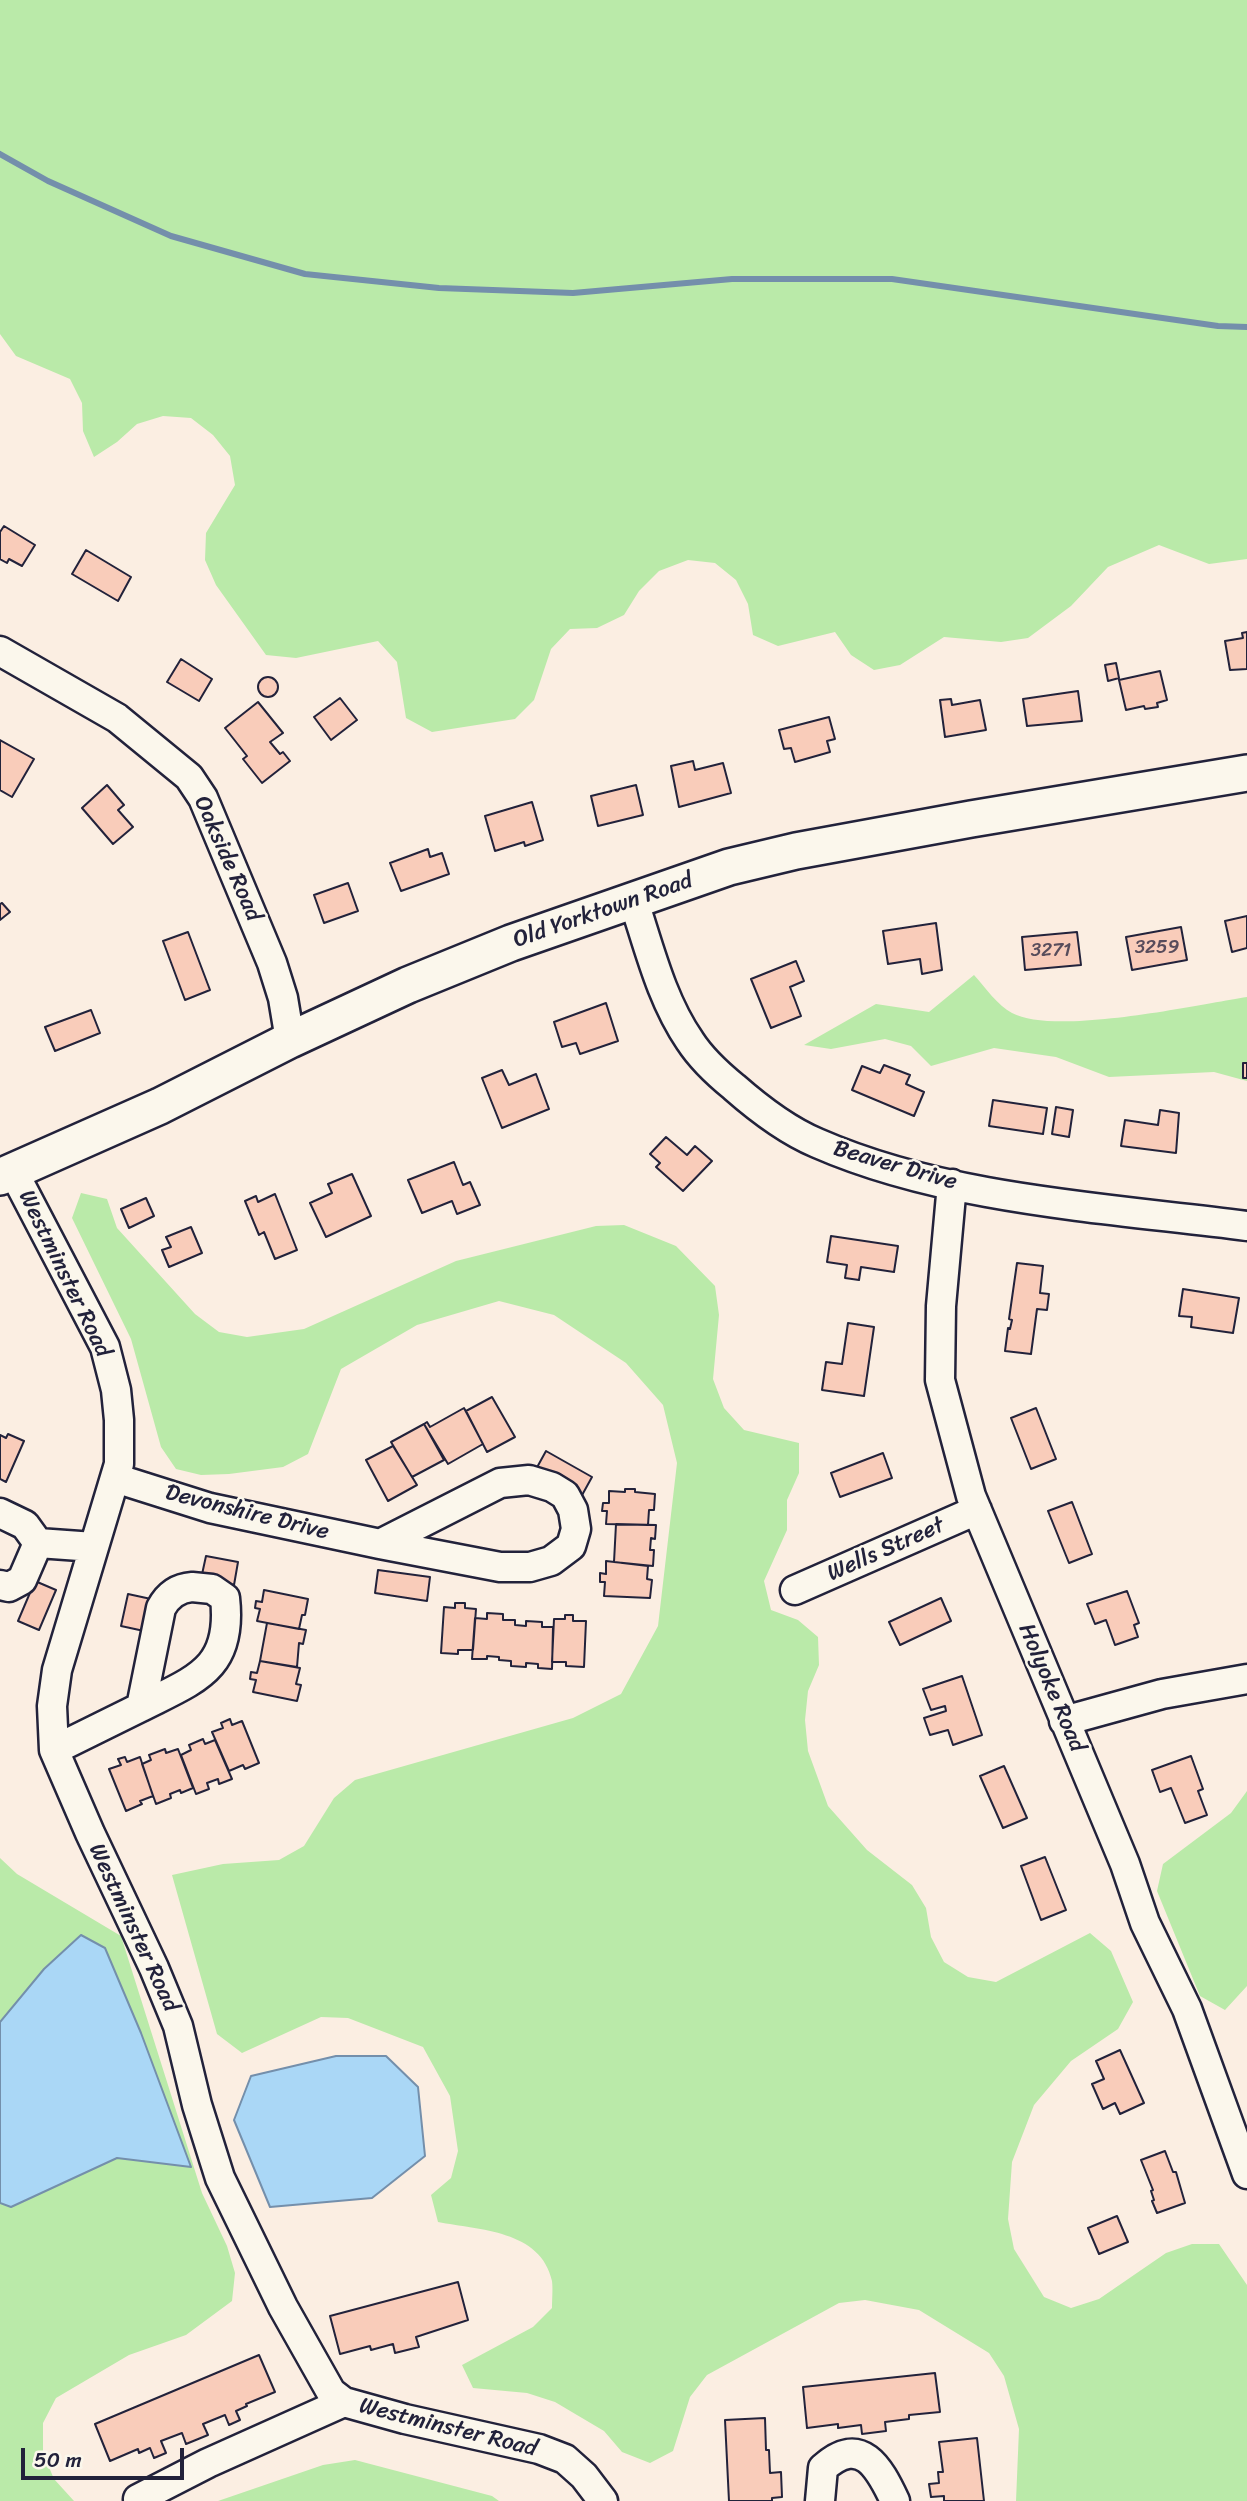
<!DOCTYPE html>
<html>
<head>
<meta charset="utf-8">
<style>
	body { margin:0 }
	#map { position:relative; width:1247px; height:2501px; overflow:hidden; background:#fbeee2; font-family:Sriracha,sans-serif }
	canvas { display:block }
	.scale { position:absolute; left:21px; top:2448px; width:163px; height:32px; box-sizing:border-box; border:4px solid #22223b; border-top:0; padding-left:9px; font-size:21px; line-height:24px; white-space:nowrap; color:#22223b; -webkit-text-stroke:5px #fbf7ec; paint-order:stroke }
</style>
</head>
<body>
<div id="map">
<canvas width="1247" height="2501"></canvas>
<div class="scale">50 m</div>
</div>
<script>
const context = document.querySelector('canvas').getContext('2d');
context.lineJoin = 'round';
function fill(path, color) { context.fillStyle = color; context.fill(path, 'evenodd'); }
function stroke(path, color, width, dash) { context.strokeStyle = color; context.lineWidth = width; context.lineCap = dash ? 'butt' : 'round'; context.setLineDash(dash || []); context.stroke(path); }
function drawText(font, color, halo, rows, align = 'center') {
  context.font = font + ' Sriracha,sans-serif'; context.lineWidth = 5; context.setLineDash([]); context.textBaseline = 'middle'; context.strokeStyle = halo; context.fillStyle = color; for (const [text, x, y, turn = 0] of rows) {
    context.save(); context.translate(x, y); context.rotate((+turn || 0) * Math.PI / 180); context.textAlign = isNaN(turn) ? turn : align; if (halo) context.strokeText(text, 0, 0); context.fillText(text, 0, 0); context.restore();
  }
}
const green = new Path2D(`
	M 0,0 L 1247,0 L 1247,559 L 1209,564 L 1159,545 L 1108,567 L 1071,606 L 1028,638 L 1001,642 L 944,637 L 900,665 L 874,670 L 851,655 L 835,632 L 778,646 L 753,635 L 748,604 L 736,580 L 715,563 L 688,560 L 659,571 L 639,591 L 624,615 L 597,628 L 570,629 L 551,649 L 534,700 L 515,719 L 432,732 L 406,718 L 397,662 L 378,641 L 296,658 L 266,655 L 216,585 L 205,560 L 206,533 L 235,485 L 230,456 L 213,435 L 191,418 L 163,416 L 137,424 L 117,442 L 94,457 L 83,431 L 82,403 L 70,379 L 16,356 L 0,334 Z
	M 974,975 C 985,987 998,1006 1012,1013 C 1055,1036 1196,1005 1247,997 L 1247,1081 L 1214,1072 L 1109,1077 L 1056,1057 L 994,1048 L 931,1066 L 911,1046 L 885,1039 L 831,1049 L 804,1045 L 876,1004 L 929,1012 Z
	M 81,1193 L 107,1199 L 117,1228 L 195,1314 L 219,1332 L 247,1337 L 304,1329 L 456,1261 L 596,1226 L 624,1225 L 676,1246 L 715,1286 L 719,1315 L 713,1379 L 724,1408 L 744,1430 L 799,1443 L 799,1473 L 787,1500 L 787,1530 L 764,1581 L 771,1610 L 798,1620 L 818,1637 L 819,1665 L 808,1691 L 805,1720 L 808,1751 L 828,1806 L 867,1850 L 912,1885 L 926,1908 L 931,1937 L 944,1962 L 968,1977 L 996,1982 L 1090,1933 L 1111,1951 L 1133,2002 L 1118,2029 L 1071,2061 L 1034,2105 L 1012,2162 L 1008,2219 L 1014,2249 L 1044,2297 L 1071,2308 L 1099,2299 L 1166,2253 L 1192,2244 L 1219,2244 L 1247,2285 L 1247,2501 L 1016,2501 L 1019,2429 L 1004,2376 L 989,2353 L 919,2310 L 865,2300 L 839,2303 L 707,2375 L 690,2397 L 673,2451 L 650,2463 L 622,2452 L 604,2431 L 555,2402 L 527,2393 L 473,2388 L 462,2365 L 533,2327 L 552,2308 C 552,2300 553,2289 552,2281 C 541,2230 479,2230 438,2222 L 431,2195 L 451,2178 L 458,2151 L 450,2096 L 423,2047 L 348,2018 L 321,2017 L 242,2053 L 217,2034 L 172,1875 L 223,1864 L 279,1860 L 304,1846 L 334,1798 L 355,1780 L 573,1718 L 621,1694 L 658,1626 L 677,1463 L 663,1405 L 626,1363 L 554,1315 L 499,1301 L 417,1325 L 341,1369 L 308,1454 L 283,1467 L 229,1474 L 201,1475 L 176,1469 L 161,1447 L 131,1339 L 72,1218 Z
	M 1247,1791 L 1247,1986 L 1225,2010 L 1200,1996 L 1157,1891 L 1163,1864 L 1231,1813 Z
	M 0,1858 L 17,1874 L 121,1936 L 202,2193 L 227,2246 L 235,2273 L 232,2301 L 186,2335 L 129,2355 L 56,2398 L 43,2423 L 43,2453 L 54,2479 L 74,2501 L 0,2501 Z
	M 355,2460 L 492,2496 L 499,2501 L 218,2501 L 323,2465 Z`);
const water = new Path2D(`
	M 81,1935 L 105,1948 L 141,2033 L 191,2167 L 117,2158 L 11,2207 L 0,2203 L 0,2022 L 44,1969 Z
	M 336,2056 L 386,2056 L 418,2087 L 425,2156 L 372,2198 L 270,2207 L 234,2120 L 251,2076 Z`);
const stream = new Path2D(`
	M 0,154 L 48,181 L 171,236 L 305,274 L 439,288 L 573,293 L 732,279 L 892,279 L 1218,326 L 1247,327`);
const building = new Path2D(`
	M 4,526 L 35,545 L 22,566 L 9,559 L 7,563 L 0,559 L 0,532 Z
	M 86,550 L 131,577 L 118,601 L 72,574 Z
	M 1247,632 L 1247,669 L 1230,670 L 1225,641 L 1243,638 L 1242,633 Z
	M 181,659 L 212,679 L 199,701 L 167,682 Z
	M 1116,663 L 1119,678 L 1108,681 L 1105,665 Z
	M 1160,671 L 1167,700 L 1157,703 L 1158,707 L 1145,709 L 1144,706 L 1126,710 L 1119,680 Z
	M258 687a10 10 0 1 1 20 0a10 10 0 1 1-20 0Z
	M 1078,691 L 1082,721 L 1027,726 L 1023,699 Z
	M 340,698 L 357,720 L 331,740 L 314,717 Z
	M 951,699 L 952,705 L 980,700 L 986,730 L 945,737 L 940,700 Z
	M 258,702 L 283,733 L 270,742 L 280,754 L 283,752 L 290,761 L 262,783 L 243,759 L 247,756 L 225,728 Z
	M 829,717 L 835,739 L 827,741 L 830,752 L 795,762 L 791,748 L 784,749 L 779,730 Z
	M 0,740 L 34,759 L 12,797 L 0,790 Z
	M 693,761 L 695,770 L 723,763 L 731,793 L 679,807 L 671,766 Z
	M 107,785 L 124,805 L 118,810 L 133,827 L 113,844 L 82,808 Z
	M 636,785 L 643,815 L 598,826 L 591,796 Z
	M 532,802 L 543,840 L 525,846 L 524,842 L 495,851 L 485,816 Z
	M 428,849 L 430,857 L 442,853 L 449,874 L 401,891 L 390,863 Z
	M 348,883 L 358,911 L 324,923 L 314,895 Z
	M 2,903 L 10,912 L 0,920 L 0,904 Z
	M 1247,916 L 1247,948 L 1232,952 L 1225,921 Z
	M 936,923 L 942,970 L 922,974 L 920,959 L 888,964 L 883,931 Z
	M 1181,927 L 1187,960 L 1132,970 L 1126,937 Z
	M 188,932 L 210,990 L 185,1000 L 163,941 Z
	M 1077,932 L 1081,965 L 1025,970 L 1022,937 Z
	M 796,961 L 804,981 L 790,987 L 801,1016 L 771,1028 L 751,979 Z
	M 606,1003 L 618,1041 L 580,1054 L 576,1043 L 562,1047 L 554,1022 Z
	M 91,1010 L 100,1033 L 55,1051 L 45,1027 Z
	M 1243,1063 L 1247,1063 L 1247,1078 L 1243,1078 Z
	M 884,1065 L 910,1075 L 906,1084 L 924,1092 L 914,1116 L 852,1090 L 862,1066 L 880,1073 Z
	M 502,1070 L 509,1085 L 536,1074 L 549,1109 L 502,1128 L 482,1078 Z
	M 993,1100 L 1047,1108 L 1043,1134 L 989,1126 Z
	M 1056,1107 L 1073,1110 L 1069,1137 L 1052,1134 Z
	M 1160,1110 L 1179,1113 L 1176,1153 L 1121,1146 L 1125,1120 L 1158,1125 Z
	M 666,1137 L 687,1155 L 695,1146 L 712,1161 L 683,1191 L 656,1167 L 660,1163 L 650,1154 Z
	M 454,1162 L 463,1185 L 470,1182 L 480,1205 L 457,1214 L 452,1201 L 422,1213 L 408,1180 Z
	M 352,1174 L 371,1216 L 326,1237 L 310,1203 L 332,1193 L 328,1184 Z
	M 275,1194 L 297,1250 L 275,1259 L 264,1232 L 259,1235 L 245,1201 L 256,1196 L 258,1202 Z
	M 146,1198 L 154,1216 L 129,1228 L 121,1209 Z
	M 191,1227 L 202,1253 L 169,1267 L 162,1250 L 171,1247 L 166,1237 Z
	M 831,1236 L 898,1246 L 894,1272 L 861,1267 L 859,1280 L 845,1278 L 847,1265 L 827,1262 Z
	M 1017,1263 L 1043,1266 L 1040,1293 L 1049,1294 L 1047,1310 L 1037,1309 L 1031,1354 L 1005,1351 L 1008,1328 L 1010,1329 L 1012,1320 L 1009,1319 Z
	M 1183,1289 L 1239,1298 L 1233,1333 L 1191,1327 L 1192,1317 L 1179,1316 Z
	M 848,1323 L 874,1327 L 864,1396 L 822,1390 L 826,1362 L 842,1364 Z
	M 492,1397 L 515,1437 L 487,1452 L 466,1411 Z
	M 464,1408 L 483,1444 L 448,1464 L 424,1424 L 427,1422 L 430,1427 Z
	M 1036,1408 L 1056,1459 L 1031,1469 L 1011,1418 Z
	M 424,1424 L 444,1460 L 412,1477 L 391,1442 Z
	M 8,1434 L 24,1441 L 6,1482 L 0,1479 L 0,1435 L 6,1438 Z
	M 393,1446 L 417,1485 L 388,1501 L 366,1460 Z
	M 546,1451 L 592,1477 L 581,1497 L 535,1471 Z
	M 883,1453 L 892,1478 L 840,1497 L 831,1473 Z
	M 625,1489 L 635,1489 L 635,1492 L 655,1494 L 654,1510 L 649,1510 L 648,1525 L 606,1524 L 607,1511 L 602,1511 L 603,1503 L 609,1503 L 609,1491 L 625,1492 Z
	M 1072,1502 L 1092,1554 L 1069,1563 L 1048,1511 Z
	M 616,1524 L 656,1525 L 655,1539 L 651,1538 L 650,1550 L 654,1550 L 653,1566 L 614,1562 Z
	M 206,1556 L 238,1562 L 234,1585 L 201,1579 Z
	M 606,1561 L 648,1566 L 647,1579 L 652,1580 L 650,1598 L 604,1596 L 605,1582 L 600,1582 L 600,1573 L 606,1574 Z
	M 378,1570 L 430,1577 L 427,1601 L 375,1593 Z
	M 35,1581 L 56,1590 L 39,1630 L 18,1621 Z
	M 264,1590 L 308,1599 L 305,1615 L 302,1615 L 299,1629 L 257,1621 L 260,1609 L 255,1608 L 256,1601 L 262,1602 Z
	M 1127,1591 L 1139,1623 L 1134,1625 L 1138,1637 L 1115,1645 L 1106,1620 L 1095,1624 L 1087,1604 Z
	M 128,1594 L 151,1599 L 144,1631 L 121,1626 Z
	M 941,1598 L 951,1621 L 900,1645 L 889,1622 Z
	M 455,1603 L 465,1603 L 465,1608 L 476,1609 L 473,1650 L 458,1650 L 458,1654 L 441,1653 L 444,1607 L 455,1608 Z
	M 487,1613 L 503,1614 L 503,1620 L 515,1620 L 515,1625 L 526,1626 L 526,1621 L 542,1622 L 542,1627 L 553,1627 L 552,1669 L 538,1668 L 538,1664 L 526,1663 L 526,1667 L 511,1666 L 511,1661 L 499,1660 L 499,1657 L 487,1656 L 487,1659 L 472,1659 L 475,1618 L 487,1619 Z
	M 565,1615 L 573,1615 L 573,1621 L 586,1621 L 584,1667 L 566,1666 L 566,1662 L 552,1662 L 554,1619 L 565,1619 Z
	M 267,1623 L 306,1630 L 303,1644 L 299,1643 L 297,1667 L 260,1661 Z
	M 260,1661 L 300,1668 L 296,1684 L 301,1685 L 297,1701 L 253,1692 L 256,1680 L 250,1679 L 251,1672 L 257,1673 Z
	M 962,1676 L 982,1735 L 953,1745 L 948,1730 L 930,1735 L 924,1718 L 946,1711 L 945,1706 L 931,1710 L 923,1689 Z
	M 230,1719 L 232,1725 L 242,1721 L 259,1763 L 245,1769 L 243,1765 L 229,1771 L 212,1732 L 223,1728 L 221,1723 Z
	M 203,1739 L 205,1744 L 215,1740 L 232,1779 L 219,1784 L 218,1779 L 207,1783 L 209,1789 L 196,1794 L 181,1755 L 191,1750 L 189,1745 Z
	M 165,1749 L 166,1753 L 178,1749 L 193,1788 L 181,1793 L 180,1790 L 170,1794 L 171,1798 L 156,1804 L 142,1764 L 151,1760 L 149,1755 Z
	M 1191,1756 L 1203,1789 L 1198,1791 L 1207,1815 L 1185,1823 L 1171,1788 L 1160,1792 L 1152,1770 Z
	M 125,1757 L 127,1762 L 140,1757 L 153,1796 L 140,1801 L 142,1804 L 126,1811 L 109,1769 L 121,1765 L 118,1759 Z
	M 1004,1766 L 1027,1818 L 1003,1828 L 980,1776 Z
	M 1045,1857 L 1066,1910 L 1041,1920 L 1021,1866 Z
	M 1120,2050 L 1144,2103 L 1120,2114 L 1115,2103 L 1103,2109 L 1092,2084 L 1104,2079 L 1096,2061 Z
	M 1165,2151 L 1173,2172 L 1176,2172 L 1185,2203 L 1157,2213 L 1152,2201 L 1154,2200 L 1151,2191 L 1153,2190 L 1141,2160 Z
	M 1117,2216 L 1128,2242 L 1099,2254 L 1088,2228 Z
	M 458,2282 L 468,2320 L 416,2337 L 419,2347 L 395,2353 L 393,2344 L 371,2350 L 370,2346 L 340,2354 L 330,2316 Z
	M 259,2355 L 275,2392 L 246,2404 L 247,2406 L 236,2411 L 240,2420 L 229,2425 L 225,2415 L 203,2424 L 208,2435 L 186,2444 L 182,2433 L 161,2441 L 166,2453 L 154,2458 L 150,2448 L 139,2453 L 138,2449 L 110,2461 L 95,2424 Z
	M 935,2373 L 940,2412 L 909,2415 L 909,2419 L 885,2422 L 886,2431 L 862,2434 L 861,2425 L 838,2428 L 838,2424 L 807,2428 L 803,2387 Z
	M 765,2418 L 766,2450 L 769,2450 L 770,2473 L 781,2472 L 782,2497 L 772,2498 L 772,2501 L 729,2501 L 725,2420 Z
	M 977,2438 L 984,2501 L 944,2501 L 944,2496 L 931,2497 L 929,2484 L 939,2483 L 938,2472 L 943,2472 L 939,2442 Z`);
const minor = new Path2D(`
	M 0,651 L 117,718 L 189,777 L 203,798 L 272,963 L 283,998 L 290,1040
	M 633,899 C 649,947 661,999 690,1041 C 701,1058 718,1074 734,1087 C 759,1109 786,1130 817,1143 C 947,1200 1107,1208 1247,1226
	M 13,1171 L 105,1347 L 116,1390 L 119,1420 L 119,1464 L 57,1670 L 52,1706 L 54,1750 L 90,1833 L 154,1968 L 178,2026 L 197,2105 L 220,2178 L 283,2307 L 331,2392 L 344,2402 L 405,2419 L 539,2449 L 565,2459 L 584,2476 L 603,2501
	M 952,1184 L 941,1306 L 940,1380 L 971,1496 L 1125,1864 L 1145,1923 L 1187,2009 L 1247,2174
	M 115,1478 L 210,1508 L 380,1544 L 500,1567 L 530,1567 L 551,1561 L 571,1546 L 576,1529 L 573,1510 L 565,1495 L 552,1487 L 529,1480 L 500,1483 L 380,1544
	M 0,1513 L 25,1525 L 38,1543 L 22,1580 L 9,1587 L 0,1585
	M 38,1543 L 94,1547
	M 192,1587 L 212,1589 L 225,1598 C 233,1669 196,1679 141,1707 L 161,1608 C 168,1595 178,1588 192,1587 Z
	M 795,1590 L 977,1510
	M 1064,1721 L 1162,1694 L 1247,1679
	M 54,1750 L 141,1707
	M 138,2499 L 208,2463 L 344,2402
	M 820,2501 L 823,2468 C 861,2434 879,2467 895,2501`);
const major = new Path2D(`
	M 0,1177 L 160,1106 L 290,1040 L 408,985 L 511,943 L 729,867 L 796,851 L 971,819 L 1247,773`);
const numberNames = [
	["3259",1157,948],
	["3271",1051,951]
];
const streetNames = [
	["Oakside Road",227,859,66],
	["Old Yorktown Road",603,911,-19],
	["Beaver Drive",895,1166,16],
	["Westminster Road",64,1274,64],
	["Devonshire Drive",247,1513,14],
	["Wells Street",886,1550,-24],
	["Holyoke Road",1051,1688,67],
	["Westminster Road",133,1928,65],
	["Westminster Road",448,2428,14]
];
fill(green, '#baeaa9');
fill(water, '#aad7f6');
stroke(water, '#748fab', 2);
stroke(stream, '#748fab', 6);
fill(building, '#f9ccba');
stroke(building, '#22223b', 2);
stroke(minor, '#22223b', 33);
stroke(major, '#22223b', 40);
stroke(minor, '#fbf7ec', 28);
stroke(major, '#fbf7ec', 35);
drawText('19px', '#584c5b', null, numberNames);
drawText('23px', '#22223b', '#fbf7ec', streetNames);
</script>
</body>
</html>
